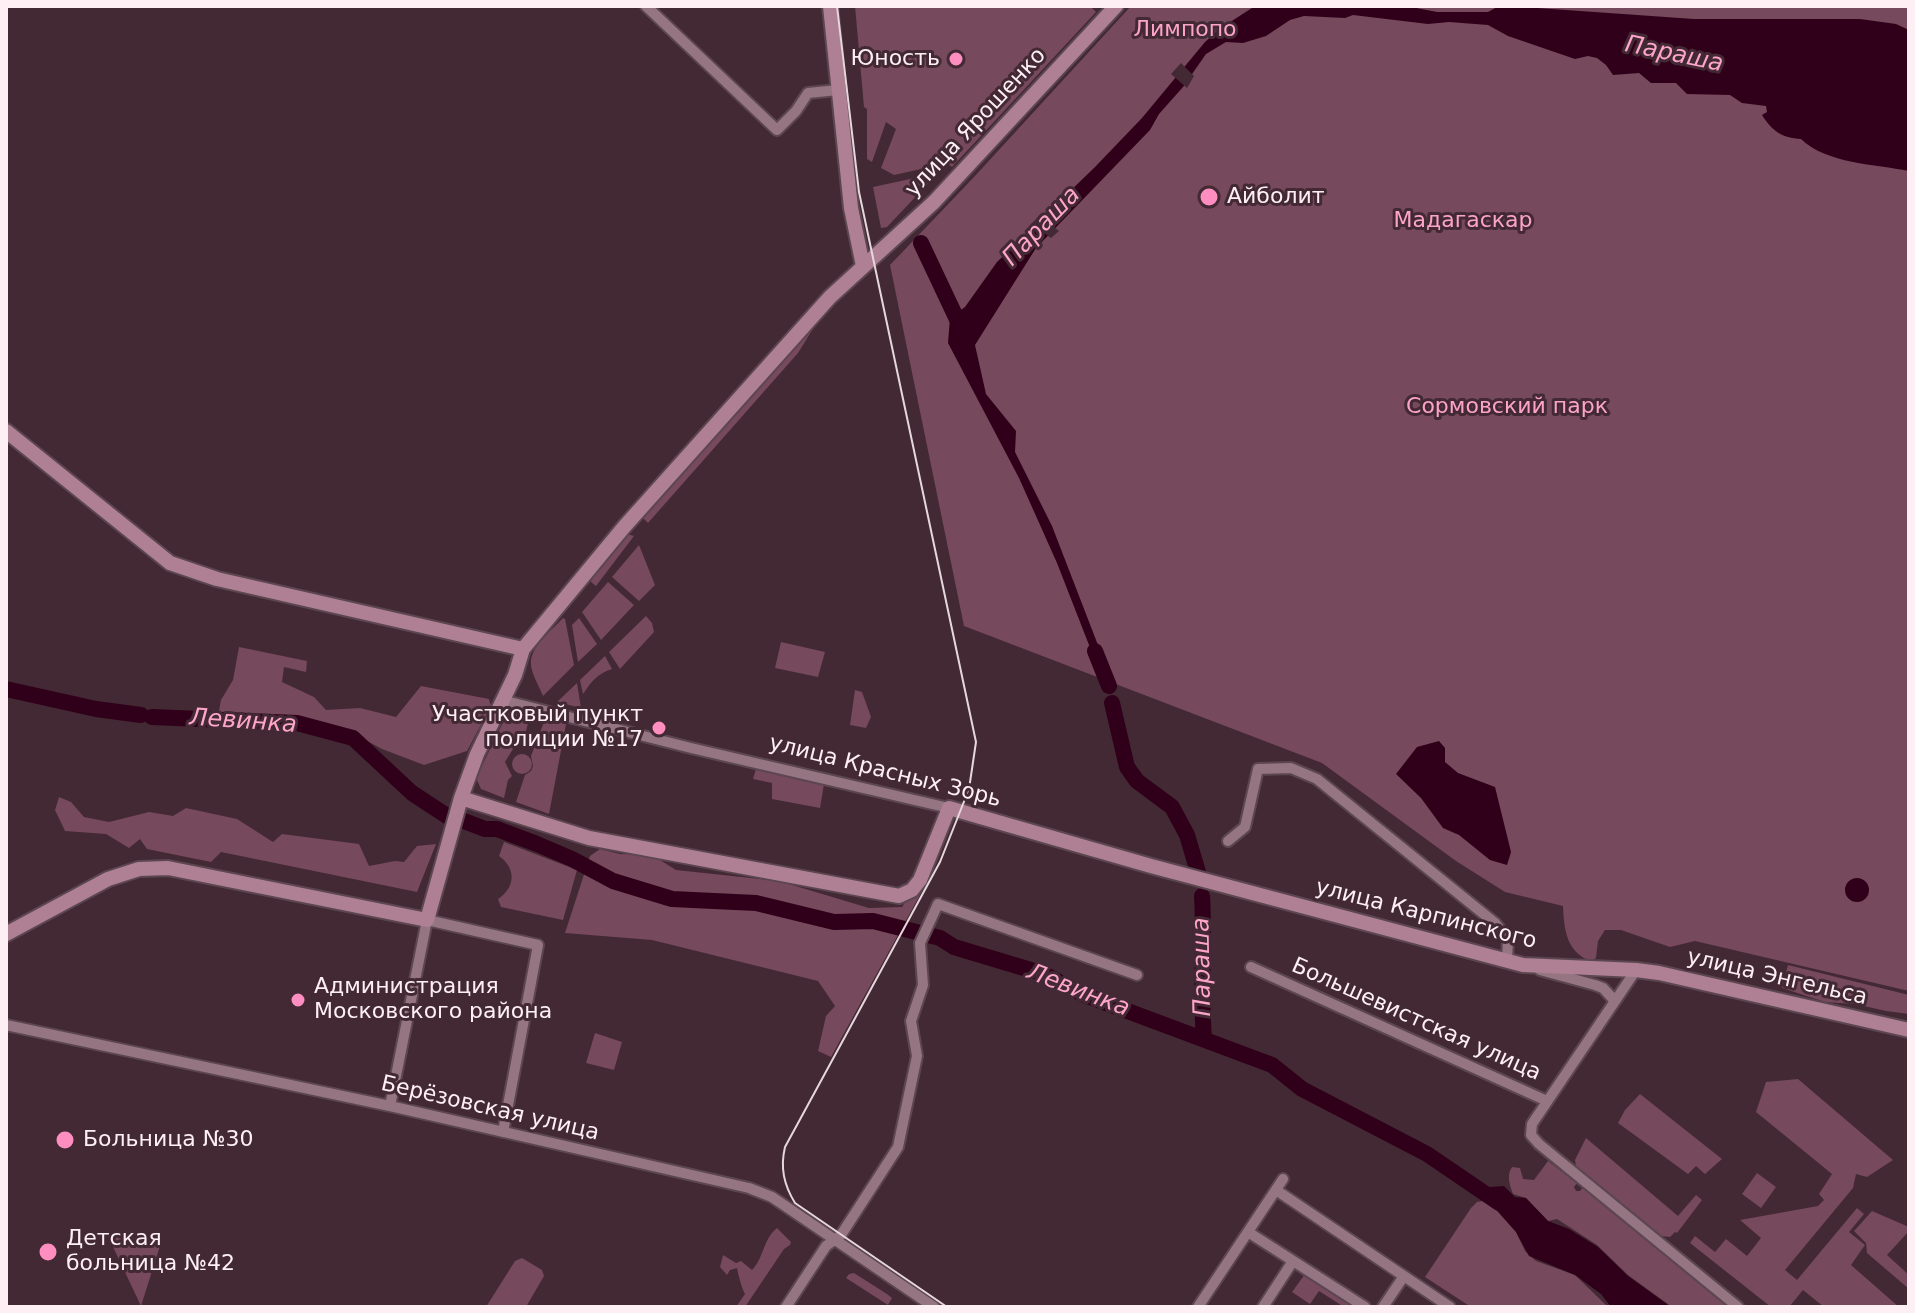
<!DOCTYPE html>
<html>
<head>
<meta charset="utf-8">
<style>
	body { margin:0 }
	#map { position:relative; width:1915px; height:1313px; overflow:hidden; background:#432934; font-family:"DejaVu Sans",sans-serif }
	canvas { display:block }
	.frame { position:absolute; inset:0; border:8px solid #fdeff4; pointer-events:none }
</style>
</head>
<body>
<div id="map">
<canvas width="1915" height="1313"></canvas>
<div class="frame"></div>
</div>
<script>
const context = document.querySelector('canvas').getContext('2d');
context.lineJoin = 'round';
function fill(path, color) { context.fillStyle = color; context.fill(path, 'evenodd'); }
function stroke(path, color, width, dash) { context.strokeStyle = color; context.lineWidth = width; context.lineCap = dash ? 'butt' : 'round'; context.setLineDash(dash || []); context.stroke(path); }
function drawText(font, color, halo, rows, align = 'center') {
  context.font = font + ' "DejaVu Sans",sans-serif'; context.lineWidth = 6; context.setLineDash([]); context.textBaseline = 'middle'; context.strokeStyle = halo; context.fillStyle = color; for (const [text, x, y, turn = 0] of rows) {
    context.save(); context.translate(x, y); context.rotate((+turn || 0) * Math.PI / 180); context.textAlign = isNaN(turn) ? turn : align; if (halo) context.strokeText(text, 0, 0); context.fillText(text, 0, 0); context.restore();
  }
}
const green = new Path2D(`
	M 855,6 L 1090,6 L 1096,12 L 952,167 L 943,160 L 939,165 L 894,175 L 881,168 L 896,129 L 886,122 L 872,162 L 867,159 L 867,109 L 864,107 Z
	M 1131,6 L 1909,6 L 1909,991 L 1695,941 L 1670,947 L 1621,930 L 1605,930 L 1598,941 L 1596,958 L 1590,961 C 1566,951 1564,929 1563,906 L 1505,892 L 1456,861 L 1322,763 L 964,626 L 890,265 L 974,177 Z
	M 938,173 L 887,227 L 881,228 L 873,187 Z
	M 819,319 L 798,353 L 648,523 L 640,515 Z
	M 627,534 L 634,536 L 596,586 L 591,582 L 592,577 Z
	M 639,545 L 655,585 L 639,601 L 612,577 Z
	M 608,582 L 634,605 L 601,640 L 582,612 Z
	M 646,616 L 652,623 L 654,632 L 620,669 L 609,652 Z
	M 563,618 L 565,619 L 574,665 L 543,696 C 539,686 532,675 531,665 C 529,647 552,630 563,618 Z
	M 579,618 L 597,644 L 578,662 L 572,625 Z
	M 781,642 L 825,652 L 818,677 L 775,668 Z
	M 239,647 L 307,661 L 306,672 L 284,667 L 282,682 L 314,697 L 326,710 L 360,708 L 396,717 L 421,686 L 489,699 L 491,706 L 467,751 L 424,765 L 382,749 L 354,734 L 297,719 L 218,716 L 221,700 L 233,680 Z
	M 605,656 L 612,669 C 598,673 591,682 583,694 L 580,680 Z
	M 577,683 L 581,708 L 557,702 Z
	M 855,690 L 862,692 L 871,717 L 866,728 L 850,725 Z
	M 510,708 L 534,713 L 528,723 L 523,744 L 513,749 L 505,762 L 512,776 L 508,780 L 504,798 L 481,789 L 476,778 Z
	M 547,714 L 567,719 L 549,814 L 516,802 L 525,775 L 531,771 L 533,766 L 531,756 Z
	M512 764a10 10 0 1 1 20 0a10 10 0 1 1-20 0Z
	M 756,769 L 824,784 L 820,808 L 772,799 L 772,783 L 753,779 Z
	M 59,797 L 71,802 L 84,817 L 109,822 L 149,812 L 173,816 L 186,808 L 237,819 L 273,842 L 282,834 L 359,844 L 369,866 L 395,861 L 404,862 L 417,846 L 436,844 L 417,892 L 221,852 L 211,862 L 147,849 L 140,839 L 129,848 L 106,834 L 65,831 L 55,810 Z
	M 504,842 L 577,870 L 563,920 L 501,907 L 498,899 C 516,887 516,868 499,856 Z
	M 600,849 L 620,854 L 652,855 L 676,870 L 779,881 L 869,908 L 902,907 L 909,896 L 921,893 L 831,1057 L 818,1051 L 826,1016 L 835,1006 L 818,981 L 652,940 L 565,933 L 590,856 Z
	M 1788,965 L 1909,995 L 1909,1014 L 1886,1011 L 1855,1004 L 1825,1002 L 1782,988 Z
	M 595,1033 L 622,1042 L 614,1070 L 586,1063 Z
	M 1798,1079 L 1893,1160 L 1867,1177 L 1856,1174 L 1853,1188 L 1785,1270 L 1797,1280 L 1857,1208 L 1864,1214 L 1849,1232 L 1865,1245 L 1851,1265 L 1899,1307 L 1824,1307 L 1803,1290 L 1789,1307 L 1771,1307 L 1690,1243 L 1695,1236 L 1715,1252 L 1726,1239 L 1747,1256 L 1761,1238 L 1740,1220 L 1818,1206 L 1824,1200 L 1819,1194 L 1832,1174 L 1756,1112 L 1766,1082 Z
	M 1640,1094 L 1722,1159 L 1705,1174 L 1696,1166 L 1688,1174 L 1618,1123 L 1625,1110 Z
	M 1586,1138 L 1678,1216 L 1696,1195 L 1702,1200 L 1677,1233 L 1675,1232 L 1670,1237 L 1661,1236 L 1576,1166 L 1575,1160 Z
	M 1548,1161 L 1577,1183 L 1574,1187 L 1576,1191 L 1580,1191 L 1583,1187 L 1594,1193 L 1653,1242 L 1652,1245 L 1731,1307 L 1672,1307 L 1628,1275 L 1597,1245 L 1557,1219 L 1548,1221 L 1526,1198 L 1513,1194 C 1510,1186 1506,1175 1512,1167 L 1520,1168 L 1523,1179 L 1534,1180 Z
	M 1757,1173 L 1776,1187 L 1761,1208 L 1742,1194 Z
	M 1483,1201 L 1494,1207 L 1516,1232 L 1525,1251 L 1536,1261 L 1575,1275 L 1608,1307 L 1471,1307 L 1425,1277 L 1471,1208 L 1477,1202 Z
	M 1872,1211 L 1909,1227 L 1909,1231 L 1887,1255 L 1909,1275 L 1909,1289 L 1867,1253 L 1866,1243 L 1854,1231 Z
	M 777,1228 L 791,1242 L 790,1245 L 784,1249 L 745,1307 L 736,1307 L 745,1294 C 742,1289 738,1274 737,1268 L 730,1270 L 727,1275 L 720,1267 L 723,1255 L 736,1263 L 741,1261 L 752,1270 C 764,1258 763,1239 777,1228 Z
	M 106,1232 L 155,1243 L 160,1246 L 141,1306 Z
	M 522,1258 L 542,1270 L 544,1276 L 526,1307 L 486,1307 L 515,1261 Z
	M 854,1273 L 887,1294 L 892,1298 L 888,1305 L 846,1278 L 849,1274 Z
	M 1305,1274 L 1352,1304 L 1350,1307 L 1344,1307 L 1319,1291 L 1310,1304 L 1292,1292 Z`);
const water = new Path2D(`
	M 1255,6 L 1406,6 L 1437,12 L 1488,12 L 1499,6 L 1509,6 L 1694,19 L 1860,19 L 1896,24 L 1909,30 L 1909,171 C 1875,164 1827,164 1801,139 C 1782,138 1772,131 1762,115 L 1767,112 L 1766,106 L 1742,103 L 1730,95 L 1687,94 L 1676,83 L 1651,83 L 1639,73 L 1613,75 L 1606,65 L 1597,58 L 1588,56 L 1575,59 L 1508,36 L 1488,25 L 1449,22 L 1428,24 L 1353,15 L 1345,18 L 1304,16 L 1290,20 L 1266,36 L 1243,43 L 1226,42 L 1206,54 L 1183,87 L 1159,114 L 1150,130 L 1036,248 L 975,345 L 986,394 L 1016,431 L 1015,452 L 1052,526 L 1108,671 L 1098,668 L 1057,563 L 1019,478 L 948,343 L 950,318 L 965,307 L 997,262 L 1095,167 L 1142,118 L 1205,42 L 1221,28 Z
	M 1439,741 L 1445,748 L 1445,762 L 1458,773 L 1495,787 L 1511,852 L 1507,865 L 1490,860 L 1459,835 L 1443,828 L 1421,798 L 1396,774 L 1417,747 Z
	M1845 890a12 12 0 1 1 24 0a12 12 0 1 1-24 0Z
	M 1504,1186 L 1515,1197 L 1526,1198 L 1548,1221 L 1569,1229 L 1598,1247 L 1628,1276 L 1671,1307 L 1611,1307 L 1601,1294 L 1575,1275 L 1529,1256 L 1516,1232 L 1484,1196 L 1484,1191 L 1490,1187 Z`);
const pier = new Path2D(`
	M 1181,63 L 1194,76 L 1187,88 L 1171,74 Z
	M 1039,216 L 1059,231 L 1051,238 L 1031,224 Z`);
const river = new Path2D(`
	M 921,243 L 963,332
	M 1095,651 L 1109,686
	M 6,689 L 96,709 L 141,715
	M 1112,703 L 1127,767 L 1137,781 L 1172,807 L 1187,835 L 1198,872
	M 152,717 L 297,723 L 353,738 L 412,793 L 447,816
	M 464,821 L 485,829 L 497,829 L 537,844 L 572,859 L 613,881 L 672,899 L 756,903 L 834,922 L 873,921 L 940,938 L 954,947 L 1044,974 L 1082,994 L 1272,1065 L 1302,1089 L 1427,1154 L 1499,1203
	M 1202,896 C 1205,944 1200,991 1204,1039`);
const street = new Path2D(`
	M 646,6 L 777,130 L 796,111 L 808,93 L 838,90
	M 502,700 L 691,748 L 949,808
	M 1228,841 L 1245,827 L 1258,769 L 1291,768 L 1317,779 L 1495,923 L 1508,939 L 1507,961
	M 1251,967 L 1547,1101
	M 1540,970 L 1595,985 L 1603,988 L 1615,1001
	M 1636,970 L 1532,1124 L 1531,1135 L 1539,1144 L 1738,1307
	M 6,1025 L 390,1106 L 749,1188 L 772,1197 L 934,1307
	M 390,1106 L 427,920 L 538,945 L 503,1132
	M 1276,1190 L 1450,1307
	M 1248,1232 L 1365,1307
	M 786,1307 L 826,1246 L 841,1235 L 898,1147 L 917,1056 L 911,1021 L 923,985 L 920,943 L 938,904 L 1137,975
	M 1198,1307 L 1283,1179
	M 1263,1307 L 1293,1261
	M 1383,1307 L 1404,1276`);
const secondary = new Path2D(`
	M 830,6 L 851,208 L 863,266
	M 6,431 L 170,563 L 217,579 L 523,649
	M 461,798 L 589,838 L 899,896 L 912,890 L 920,880 L 949,808 L 1151,866 L 1523,965 L 1636,970 L 1659,973 L 1909,1030
	M 6,934 L 108,879 L 139,869 L 168,868 L 427,920 L 461,798 L 477,754 L 515,675 L 523,649 L 624,527 L 830,297 L 934,202 L 1116,6`);
const tram = new Path2D(`
	M 837,6 L 859,192 L 976,742 L 969,789 L 940,862 L 785,1147 C 780,1168 784,1185 795,1203 L 947,1307`);
const markers = [
	[956,59,8,"#fd8ebf"],
	[1209,197,10,"#fd8ebf"],
	[659,728,8,"#fd8ebf"],
	[298,1000,8,"#fd8ebf"],
	[65,1140,10,"#fd8ebf"],
	[48,1252,10,"#fd8ebf"]
];
const parkNames = [
	["Лимпопо",1185,30],
	["Мадагаскар",1463,221],
	["Сормовский парк",1507,407]
];
const poiNames = [
	["Юность",940,59,"right"],
	["Айболит",1227,197],
	["Участковый пункт",643,715,"right"],
	["полиции №17",643,740,"right"],
	["Администрация",314,987],
	["Московского района",314,1012],
	["Больница №30",83,1140],
	["Детская",66,1239],
	["больница №42",66,1264]
];
const streetNames = [
	["улица Ярошенко",976,123,-47],
	["улица Красных Зорь",885,772,14],
	["улица Карпинского",1426,915,14],
	["улица Энгельса",1777,978,13],
	["Большевистская улица",1416,1020,24],
	["Берёзовская улица",490,1109,13]
];
const waterNames = [
	["Параша",1674,55,12],
	["Параша",1042,227,-46],
	["Левинка",243,722,4],
	["Параша",1203,967,-91],
	["Левинка",1078,991,21]
];
fill(green, '#76495c');
fill(water, '#30001a');
fill(pier, '#432934');
stroke(river, '#30001a', 16);
stroke(street, '#5c4650', 14);
stroke(secondary, '#5c4650', 18);
stroke(street, '#947581', 10);
stroke(secondary, '#af8093', 14);
stroke(tram, '#e6d7dc', 2);
for (const [x, y, r, color] of markers) { const dot = new Path2D(); dot.arc(x, y, r, 0, 2 * Math.PI); context.fillStyle = color; context.fill(dot); stroke(dot, '#432934', 3); }
drawText('22px', '#fba3c8', '#432934', parkNames);
drawText('22px', '#fdeff4', '#432934', poiNames, 'left');
drawText('22px', '#fdeff4', '#432934', streetNames);
drawText('italic 24px', '#fea5ca', '#432934', waterNames);
</script>
</body>
</html>
